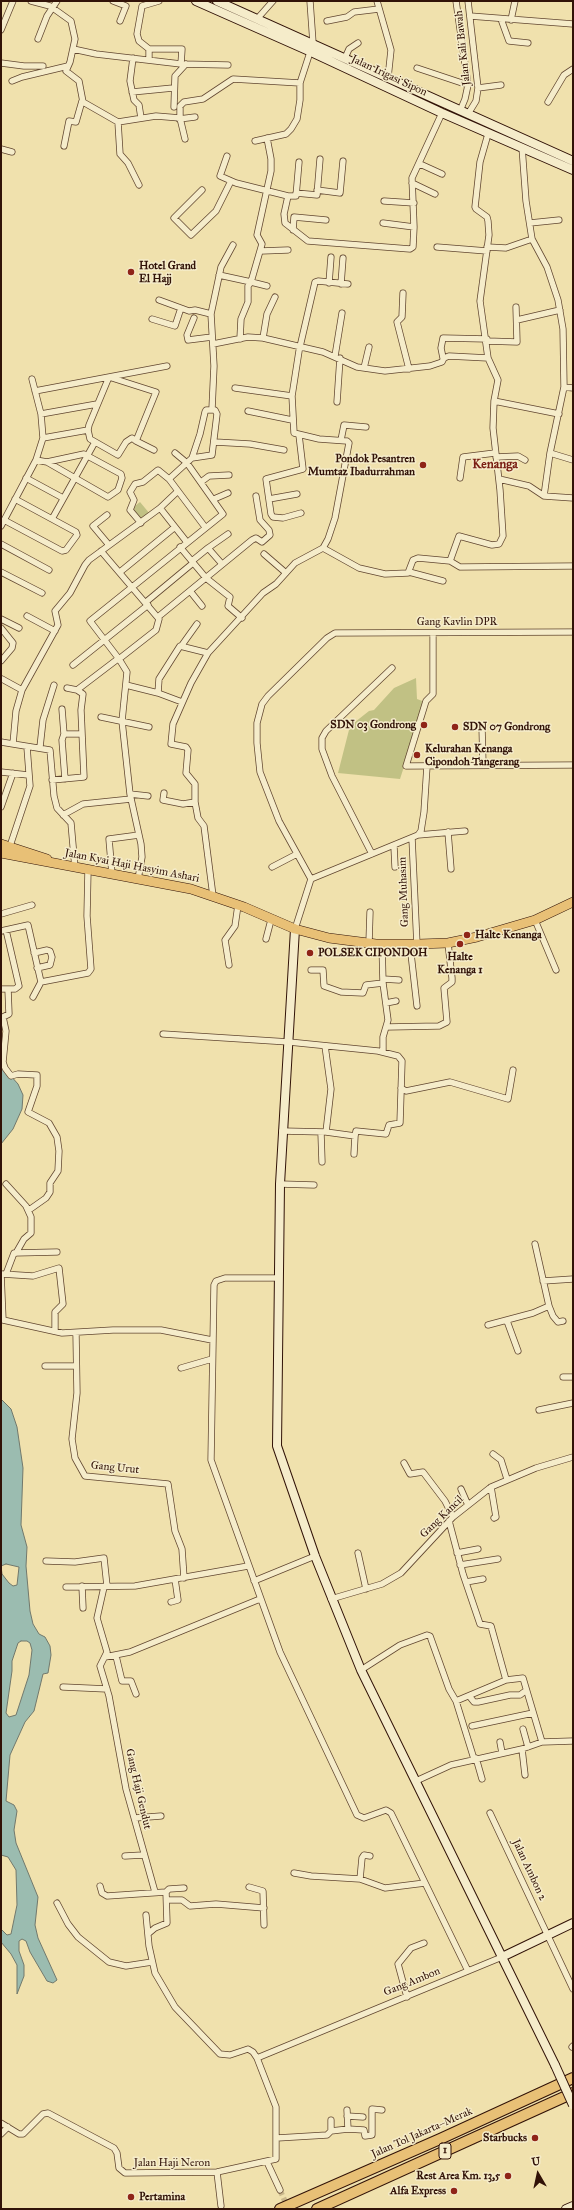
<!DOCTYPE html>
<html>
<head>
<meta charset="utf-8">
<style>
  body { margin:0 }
  #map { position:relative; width:574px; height:2210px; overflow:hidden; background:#f0e1ad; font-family:"IM FELL Great Primer",serif }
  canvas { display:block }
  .frame { position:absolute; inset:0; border:2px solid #311207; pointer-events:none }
  .north { position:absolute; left:518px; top:2154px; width:40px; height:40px; -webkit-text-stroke:3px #f5ecca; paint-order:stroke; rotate:351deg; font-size:11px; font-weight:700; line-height:16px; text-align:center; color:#311207 }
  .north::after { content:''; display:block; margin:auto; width:14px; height:18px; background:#311207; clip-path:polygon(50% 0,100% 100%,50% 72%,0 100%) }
</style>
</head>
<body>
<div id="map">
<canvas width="574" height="2210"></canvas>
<div class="frame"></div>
<div class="north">U</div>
</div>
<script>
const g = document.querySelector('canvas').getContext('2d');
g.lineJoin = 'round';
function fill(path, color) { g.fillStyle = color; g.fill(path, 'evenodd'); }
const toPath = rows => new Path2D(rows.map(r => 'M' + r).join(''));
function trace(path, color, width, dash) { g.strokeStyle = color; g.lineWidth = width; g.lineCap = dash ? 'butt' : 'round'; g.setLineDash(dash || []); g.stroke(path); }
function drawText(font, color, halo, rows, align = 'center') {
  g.font = font + ' "IM FELL Great Primer",serif'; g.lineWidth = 3; g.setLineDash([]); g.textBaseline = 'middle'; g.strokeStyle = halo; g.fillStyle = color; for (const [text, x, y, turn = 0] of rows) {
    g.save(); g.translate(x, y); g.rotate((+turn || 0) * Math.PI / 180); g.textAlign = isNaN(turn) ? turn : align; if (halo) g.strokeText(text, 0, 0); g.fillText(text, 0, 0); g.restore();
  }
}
const green = toPath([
  [140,502,150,514,142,521,131,509],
  [416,678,417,699,425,702,400,779,338,773,350,726,369,711,374,710,394,688]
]);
const water = toPath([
  [1,1065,18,1084,23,1095,22,1109,13,1129,1,1144,1,1065],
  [1,1399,11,1409,17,1427,23,1468,21,1525,27,1547,26,1566,30,1611,33,1624,39,1634,45,1637,50,1646,51,1655,48,1673,43,1674,34,1711,25,1722,10,1755,6,1801,14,1805,17,1811,14,1830,16,1843,38,1897,35,1925,38,1938,57,1980,53,1983,47,1981,30,1952,26,1941,22,1939,19,1941,19,1951,24,1965,24,1976,17,1994,17,1965,11,1954,1,1942,1,1929,7,1935,11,1934,17,1905,16,1870,8,1857,1,1855,1,1399],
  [6,1564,19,1567,17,1585,13,1586,9,1583,2,1574,1,1566,6,1564],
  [21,1641,27,1641,30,1643,32,1650,29,1675,16,1715,9,1717,6,1713,12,1671,12,1661,18,1643,21,1641]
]);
const stream = toPath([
  [438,107,572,165]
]);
const streetTunnel = toPath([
  [280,2190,288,2208]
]);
const street = toPath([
  [31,1,50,6,71,21,75,39,70,62,66,71,79,81,83,102,118,122,156,116,180,118,180,106,184,102,203,99,233,79,300,83],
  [113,1,126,6,120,21],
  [377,1,391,50,388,78],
  [456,1,468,85,465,99,460,111],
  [468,1,478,88,476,101,468,114],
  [470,16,573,24],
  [257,19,273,1],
  [501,19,509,41,528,43],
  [511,20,515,1],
  [327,21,347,17,354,12,379,9],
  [1,30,13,1],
  [38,39,47,16,57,1],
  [73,49,96,54,181,64,228,65],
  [149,49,182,49,181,64],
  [133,58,130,81,134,100,139,105,141,118],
  [345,58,349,49,358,43],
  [149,60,149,49,139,41,137,34,142,6,159,1],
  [1,63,24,66,43,66],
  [417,68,468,85],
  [12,81,22,77,68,66],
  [478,88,501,85],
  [132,92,173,88],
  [548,102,564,75,573,69],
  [174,107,175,76,186,64],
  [180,118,185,139],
  [179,119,195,117],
  [118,122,120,154,128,163,139,185],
  [255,141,286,134,291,129,297,119,300,100,300,83,313,43,310,1],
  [64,146,69,121,76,122,82,101],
  [522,147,526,201,532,239,547,267,558,300,563,329,564,387,550,453,544,496],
  [1,149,12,152],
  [227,156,220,176,236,183,288,196,284,214,285,223,308,241,410,249,413,247,414,227,412,178,442,113],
  [420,164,442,174],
  [412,183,435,194],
  [202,190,174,218,191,235,216,211,231,181],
  [317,190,340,193,343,161],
  [296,193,317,195,320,159],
  [288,196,296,196,299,162],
  [384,201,414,203],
  [383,223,414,227],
  [530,223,559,220],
  [293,230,294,217,326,220],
  [437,247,487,251],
  [487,247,506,248,532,239],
  [261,251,288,250],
  [219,275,251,282,262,244,257,235,271,171,271,159,267,138],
  [329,283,331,257],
  [341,284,343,258],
  [403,293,402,317,397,322,409,369],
  [159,300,189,311,195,310,211,314],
  [194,318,187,335,188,340,212,337],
  [152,319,175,326,181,308],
  [517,320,560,310],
  [263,338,267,314,275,297],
  [240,339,241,319,248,302,248,286,251,282,267,286],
  [487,341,517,342,516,307],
  [213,344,248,337,263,338,323,352,357,367,385,371,430,366,442,362,444,358,449,356,488,358],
  [335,356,342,313],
  [443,358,441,348,443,338,487,339],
  [364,368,369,347],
  [564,387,573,388],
  [235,388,292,396],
  [35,391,167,366],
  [494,401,559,414],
  [337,402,340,358],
  [212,409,214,366,211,314,221,267,233,245],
  [248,411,292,420],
  [41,414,97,404],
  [299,435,303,469,266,479,271,514,273,517,283,518,301,513],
  [43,438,88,430],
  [341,440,344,425,366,427],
  [136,441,156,392,109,377,89,425,88,430,90,439,118,455,126,442,132,438,136,441,154,450],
  [215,442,250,444,284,450],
  [550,453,573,460],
  [496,457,518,456,525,460],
  [36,460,47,462,108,497,118,490,122,478,121,474,84,454,47,462],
  [26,478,63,498],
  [460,478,463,457,495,453],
  [169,479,192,458,212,455,217,414,215,410,206,410,205,412,200,434,192,458],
  [499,479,529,486,544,496,573,498],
  [201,482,209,476,229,475],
  [214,499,228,493],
  [269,499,297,494],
  [160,508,186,541],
  [107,515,93,526,109,545],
  [52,519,95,442],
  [4,520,62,551,66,550,77,535,76,532,15,499],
  [141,523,130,510,134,500,130,492,135,484,143,482,158,470,169,479,205,527],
  [1,526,36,460,43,438,41,414,32,379],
  [1,544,49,570],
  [180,547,206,578,230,597,228,606,242,618],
  [208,548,228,534],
  [323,548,359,568,385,574,408,573,413,560,418,558,450,561,460,567,573,566],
  [101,551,159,619,156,630,119,659],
  [264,554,286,573],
  [192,561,208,548,222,564],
  [450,561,459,536,492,545,499,544,503,536,500,490,493,428,494,401,498,380,488,358,480,301,489,235,488,221,487,217,476,209,475,207,480,162,488,134],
  [1,572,42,593],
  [120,572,175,527],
  [409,572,443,581],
  [190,591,202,606],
  [146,602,193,563],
  [27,616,55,631],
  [158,617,252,540,256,538,262,542,270,535,269,530,260,520,256,496],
  [1,619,19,628],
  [1,628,13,643,12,648,1,661],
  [433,633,433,694,426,701,406,766,573,765],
  [182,645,197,624],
  [73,665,148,605],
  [2,679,22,690],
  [126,685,158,693,182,702],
  [77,690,119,658],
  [158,693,159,679,180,646,208,653],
  [62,709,64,734,62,740,65,779],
  [101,717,149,727],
  [482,727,483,765],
  [64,734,82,734],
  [1,742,13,744,16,711,22,690,58,625,55,611,70,593,85,565,89,560,160,508,178,491],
  [13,744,50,750,54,796,57,808,71,823,75,868],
  [40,747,43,720,54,685],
  [1,772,28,775],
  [52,780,84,777,81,710,83,694,77,690,67,688],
  [164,793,163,800,183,804,195,802],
  [130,794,148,796],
  [1,807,13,773],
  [63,815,83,804,131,799],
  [448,832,451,869],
  [418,835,465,831],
  [412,838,417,945],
  [10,846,30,786,27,747],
  [394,846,395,867],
  [372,854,332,776,322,749,322,738,326,731,392,668],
  [272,867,297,854],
  [112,874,109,839,139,835],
  [138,879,142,857,141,844,130,794,122,721,127,672,119,659,90,621,223,514,187,463,175,453],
  [311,879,418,835,421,831,424,812,427,766],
  [213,896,204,826,198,818,195,802,195,784,186,773,188,750,186,747,171,744,173,724,191,683,208,653,263,593,276,584,295,563,323,548,328,539,335,518,349,443,347,441,319,439,294,433,292,396,299,351,315,282,318,281,348,284],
  [1,914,32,905],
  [535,920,556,970],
  [295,929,311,879,279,821,260,772,257,743,257,723,262,704,268,696,327,638,335,633,573,632],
  [1,931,28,925,41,982,33,997],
  [266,939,271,920],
  [369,943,370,912],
  [382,944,383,983,388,1020,383,1037,383,1052],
  [410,945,417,1006],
  [34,953,47,950,50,951,52,957,50,965,37,968],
  [229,965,225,940,235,926,238,905],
  [311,970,323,970,324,986,341,992,363,993,366,985,383,983],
  [383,979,399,980],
  [41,982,88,973,91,969,87,916,88,870],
  [1,989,15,989,19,986,6,930],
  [8,989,9,1014,3,1017,6,1031,3,1062,5,1068,11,1076,18,1074,37,1075,37,1086,28,1112,49,1123,57,1137,59,1151,58,1171,50,1183,50,1192,46,1198,29,1210],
  [386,1003,396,1001],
  [387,1027,439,1026,447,1022,444,988,452,982,452,978,448,943],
  [163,1034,289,1042,378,1051,398,1056,402,1061,400,1123,389,1125,386,1134,356,1131,355,1136],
  [401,1088,406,1091,450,1082,508,1099,513,1070],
  [282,1131,326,1132,331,1089,325,1046],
  [326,1132,355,1136,354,1154],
  [321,1133,322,1162],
  [6,1184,26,1206,31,1217,31,1233,24,1239,16,1253],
  [280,1184,314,1185],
  [535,1244,549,1306,553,1316,558,1322,563,1321],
  [1,1274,3,1320,62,1333,113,1330,161,1330,212,1340],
  [2,1274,33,1276,59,1268,63,1304,55,1312,55,1331],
  [6,1274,14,1253,57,1252],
  [278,1278,225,1278,216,1281,214,1285,211,1460,280,1652,357,1815,364,1818,386,1810,391,1813,468,1971],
  [543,1281,573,1279],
  [507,1321,518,1351],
  [488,1325,533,1313,549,1306],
  [76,1333,77,1393,72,1439,75,1458,85,1476,168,1484,175,1531,182,1549,184,1578],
  [45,1366,76,1366],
  [181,1368,212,1359],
  [563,1377,573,1377],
  [539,1410,573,1403],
  [493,1454,501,1460,507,1479],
  [404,1463,410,1474,423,1472,445,1501,453,1517],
  [491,1487,496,1517,494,1518],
  [461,1489,468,1505],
  [449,1521,463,1574,480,1624,491,1626,506,1680],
  [358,1553,366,1589],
  [457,1553,478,1549],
  [46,1561,75,1562,104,1558,107,1586],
  [460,1565,498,1559],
  [254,1581,315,1556],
  [466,1582,483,1579],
  [82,1586,83,1608],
  [66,1587,135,1586,248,1566],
  [104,1587,97,1618,107,1652,100,1666,109,1696,126,1789,155,1892],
  [331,1599,382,1584,401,1573,453,1517,491,1487,536,1468,573,1457],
  [171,1602,178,1600,175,1579],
  [116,1656,122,1681,131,1681,136,1694],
  [105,1657,130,1652,260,1599],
  [361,1670,400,1645,427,1635,430,1636,449,1689,456,1701,474,1759],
  [63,1687,107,1689],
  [470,1697,474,1702,478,1702,510,1695,520,1695,524,1692],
  [456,1701,506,1680,523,1678,542,1742],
  [472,1726,533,1713],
  [523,1729,528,1747],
  [500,1742,502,1753],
  [522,1749,525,1775],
  [476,1758,482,1779],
  [416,1781,451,1765,522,1749,542,1742,573,1741],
  [490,1813,573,1989],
  [135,1818,161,1816],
  [125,1856,143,1855],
  [370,1856,364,1855,362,1858,360,1879,385,1888,425,1883],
  [294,1873,311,1876,360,1879],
  [100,1886,102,1893,107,1896,166,1892],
  [249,1887,263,1891,264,1925],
  [166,1892,169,1889,184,1888],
  [167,1900,182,1900,190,1906,216,1904,264,1908],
  [57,1903,68,1924,78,1937,109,1962,126,1966,152,1962],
  [149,1933,155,1928,167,1923,166,1892],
  [407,1997,398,1964,411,1948,424,1943],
  [572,2047,573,2046],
  [257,2058,502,1957],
  [347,2116,363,2117],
  [1,2123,19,2134,23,2134,43,2114,48,2113,114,2148,117,2153,119,2168,125,2173,217,2172,276,2159,276,2107,257,2058,253,2052,248,2049,230,2055,220,2054,175,2007,155,1973,149,1946,146,1915],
  [348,2129,364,2130,365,2136,372,2135,372,2109,382,2110],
  [331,2131,348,2129,347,2110],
  [1,2134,8,2127],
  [277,2138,327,2135,331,2131,331,2120],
  [267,2162,280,2190],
  [217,2172,221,2206]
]);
const secondary = toPath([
  [196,1,309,51,442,113,573,170],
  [217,1,573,161],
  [295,929,280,1184,277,1446,315,1556,361,1670,555,2065],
  [502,1957,573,1923],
  [566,2209,573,2206]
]);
const primary = toPath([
  [1,844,47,859],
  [1,853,191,889,244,907,295,929,329,938,376,944,418,944,448,943,477,937,535,920,573,902]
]);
const highway = toPath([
  [280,2209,440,2139,573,2078],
  [317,2209,573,2093]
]);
const secondaryBridge = toPath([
  [555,2065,573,2105]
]);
const markers = [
  [131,272,4,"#8f2418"],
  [423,465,4,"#8f2418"],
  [424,725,4,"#8f2418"],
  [455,727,4,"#8f2418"],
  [417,755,4,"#8f2418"],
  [467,935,4,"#8f2418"],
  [460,944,4,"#8f2418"],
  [310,953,4,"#8f2418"],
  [535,2138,4,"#8f2418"],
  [508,2176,4,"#8f2418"],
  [454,2191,4,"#8f2418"],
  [131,2197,4,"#8f2418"]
];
const shields = [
  [445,2151,12]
];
const shieldNames = [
  ["1",445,2151]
];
const streetNames = [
  ["Jalan Kali Bawah",463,48,-96],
  ["Jalan Irigasi Sipon",389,76,25],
  ["Gang Kavlin DPR",457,622],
  ["Jalan Kyai Haji Hasyim Ashari",132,866,11],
  ["Gang Muhasim",404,892,-92],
  ["Gang Urut",115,1468,6],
  ["Gang Kancil",442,1517,-44],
  ["Gang Haji Gendut",138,1789,77],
  ["Jalan Ambon 2",529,1870,65],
  ["Gang Ambon",412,1982,-22],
  ["Jalan Tol Jakarta–Merak",422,2133,-24],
  ["Jalan Haji Neron",172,2163]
];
const poiNames = [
  ["Hotel Grand",139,266],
  ["El Hajj",139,279],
  ["Pondok Pesantren",415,459,"right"],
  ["Mumtaz Ibadurrahman",415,472,"right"],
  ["SDN 03 Gondrong",416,725,"right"],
  ["SDN 07 Gondrong",463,727],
  ["Kelurahan Kenanga",425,749],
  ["Cipondoh Tangerang",425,762],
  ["Halte Kenanga",475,935],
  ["POLSEK CIPONDOH",318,953],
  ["Halte",460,957,"center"],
  ["Kenanga 1",460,970,"center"],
  ["Starbucks",527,2138,"right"],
  ["Rest Area Km. 13,5",500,2176,"right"],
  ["Alfa Express",446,2191,"right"],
  ["Pertamina",139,2197]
];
const quarterNames = [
  ["Kenanga",495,465]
];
fill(green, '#c1c184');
fill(water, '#9bbcb0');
trace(water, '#71786c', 1);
trace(stream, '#71786c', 1.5);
trace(streetTunnel, '#cab88c', 5.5, [5.5, 3]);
trace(street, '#614630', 7);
trace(secondary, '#311207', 10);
trace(primary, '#311207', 10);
trace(highway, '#311207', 12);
trace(street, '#f5ecca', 5.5);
trace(secondary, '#f5ecca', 8);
trace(primary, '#e8c076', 9);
trace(highway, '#e8c076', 10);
trace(secondaryBridge, '#311207', 10, []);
trace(secondaryBridge, '#f5ecca', 8);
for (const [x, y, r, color] of markers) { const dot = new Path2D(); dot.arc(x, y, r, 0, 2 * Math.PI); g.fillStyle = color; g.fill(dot); trace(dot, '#f5ecca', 1.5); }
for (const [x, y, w] of shields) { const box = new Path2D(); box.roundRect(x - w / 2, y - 8, w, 16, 3); g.fillStyle = '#f5ecca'; g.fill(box); trace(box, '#311207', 1); }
drawText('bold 10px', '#311207', null, shieldNames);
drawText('11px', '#311207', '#f5ecca', streetNames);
drawText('bold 11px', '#311207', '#f5ecca', poiNames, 'left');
drawText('bold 13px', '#7a1f14', '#f5ecca', quarterNames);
</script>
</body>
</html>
